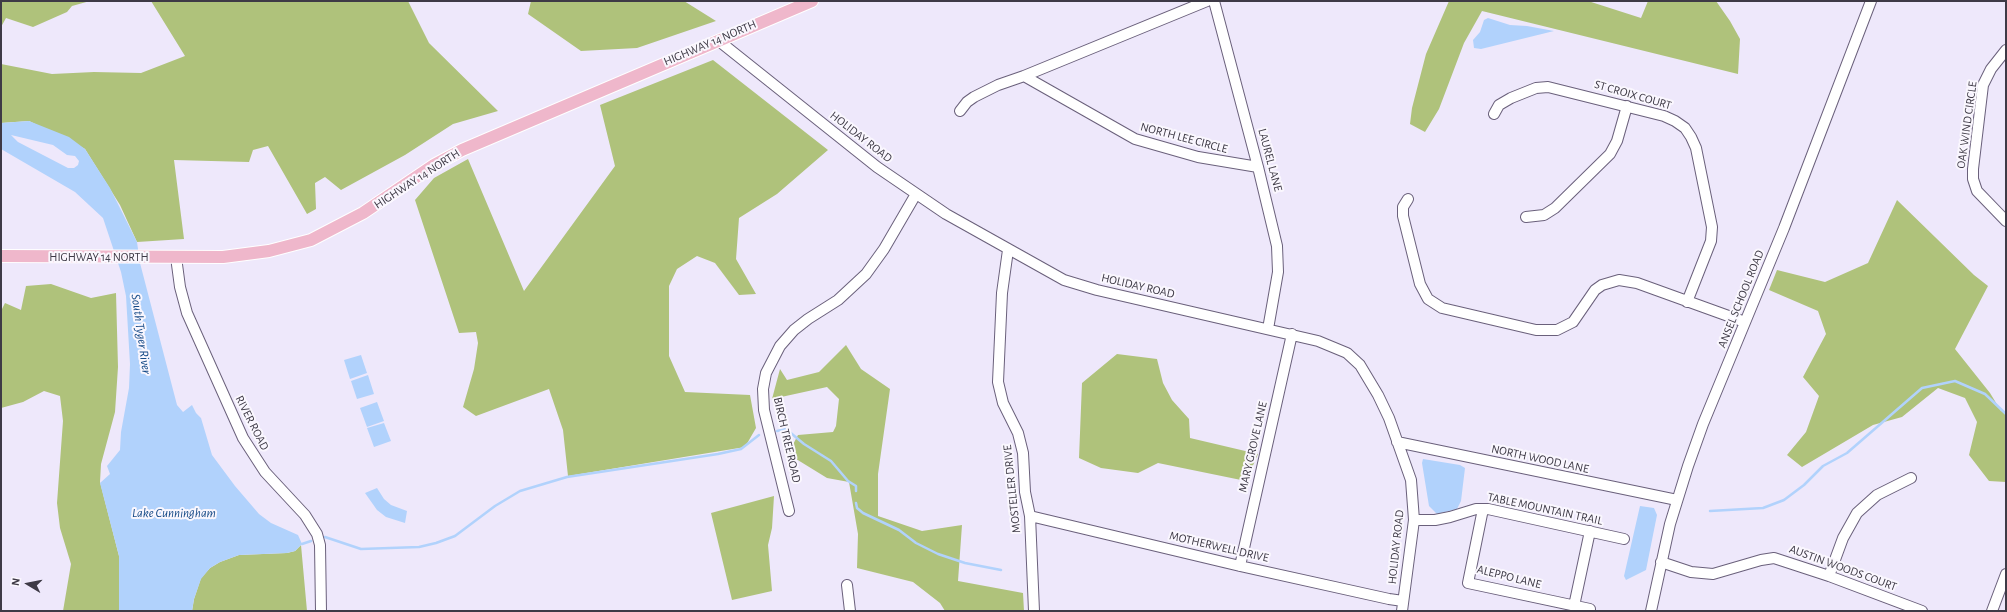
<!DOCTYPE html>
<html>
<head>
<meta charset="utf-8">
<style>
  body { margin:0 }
  #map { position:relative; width:2007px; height:612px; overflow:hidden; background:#eee8fb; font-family:"Alegreya Sans",sans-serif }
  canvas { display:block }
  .frame { position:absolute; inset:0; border:2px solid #3e3a46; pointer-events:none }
  .north { position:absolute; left:8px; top:564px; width:40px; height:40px; -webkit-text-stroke:3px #faf7fe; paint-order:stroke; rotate:280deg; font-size:11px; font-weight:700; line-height:16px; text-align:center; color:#3e3a46 }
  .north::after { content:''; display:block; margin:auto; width:14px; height:18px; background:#3e3a46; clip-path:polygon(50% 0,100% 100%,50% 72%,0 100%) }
</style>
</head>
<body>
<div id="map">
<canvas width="2007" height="612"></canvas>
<div class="frame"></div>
<div class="north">N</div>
</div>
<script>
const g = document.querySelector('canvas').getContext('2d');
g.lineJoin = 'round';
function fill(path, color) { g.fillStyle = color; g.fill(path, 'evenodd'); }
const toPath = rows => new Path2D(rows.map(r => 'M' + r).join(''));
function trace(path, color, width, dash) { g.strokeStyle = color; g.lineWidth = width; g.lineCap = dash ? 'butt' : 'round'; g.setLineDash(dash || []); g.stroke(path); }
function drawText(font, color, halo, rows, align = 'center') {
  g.font = font + ' "Alegreya Sans",sans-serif'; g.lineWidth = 4; g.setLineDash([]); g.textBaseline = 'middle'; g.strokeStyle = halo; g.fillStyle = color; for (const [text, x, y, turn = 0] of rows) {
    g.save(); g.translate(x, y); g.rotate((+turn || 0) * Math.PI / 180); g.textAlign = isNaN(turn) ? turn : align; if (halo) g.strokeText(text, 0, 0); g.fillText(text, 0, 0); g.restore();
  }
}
const green = toPath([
  [1,1,90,1,72,6,67,12,33,27,6,18,1,27],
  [151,1,408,1,429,43,498,111,453,124,405,155,341,190,325,177,315,183,316,209,307,214,268,146,253,150,249,162,174,160,184,239,137,242,120,205,85,149,29,121,1,123,1,64,52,74,94,72,141,73,185,56],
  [531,1,684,1,716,21,637,48,581,51,528,14],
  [1449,1,1588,1,1641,18,1648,1,1716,1,1730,21,1740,39,1738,74,1482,11,1464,43,1439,109,1425,132,1410,124,1412,108,1426,54],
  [713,60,828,150,777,194,739,218,736,259,756,294,739,295,715,263,697,256,677,269,669,286,669,356,685,392,750,395,756,428,745,447,568,476,563,430,549,389,476,416,463,407,474,369,478,343,476,332,459,333,415,200,434,178,468,159,524,291,615,166,600,105],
  [1897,200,1974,275,1988,286,1955,349,1990,393,2001,411,2006,412,2006,482,1989,481,1969,455,1977,422,1965,398,1938,388,1902,417,1873,425,1802,467,1787,455,1806,432,1819,396,1803,377,1826,334,1818,311,1769,290,1777,270,1825,282,1868,263],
  [51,284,91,298,116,293,118,367,115,412,101,464,100,482,119,556,119,611,63,611,71,564,60,528,57,503,63,421,60,396,44,391,23,402,1,408,1,311,5,303,21,310,26,286],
  [846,345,861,369,890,389,878,474,878,516,922,531,962,525,958,581,1023,593,1024,611,945,611,940,603,913,582,857,568,858,534,849,482,827,478,788,454,798,435,833,432,836,426,839,399,827,387,772,399,780,369,787,380,819,372],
  [1117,354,1157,359,1163,383,1172,400,1189,419,1190,438,1258,454,1246,481,1158,463,1138,473,1101,468,1079,458,1082,383],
  [774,496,772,528,768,545,772,591,732,600,711,513],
  [301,545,307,611,192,611,194,599,201,578,210,568,220,562,239,555,287,553,295,551]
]);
const water = toPath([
  [1488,18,1510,25,1527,26,1554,31,1481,49,1474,48,1473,40,1480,32,1484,20],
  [29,121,69,137,85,149,110,188,137,242,140,263,177,405,183,412,192,405,196,413,201,418,212,455,235,486,259,514,271,523,298,535,302,544,295,551,287,553,239,555,220,562,210,568,201,579,194,599,192,611,119,611,119,556,100,483,110,474,107,466,120,450,121,432,129,388,130,364,126,296,121,272,103,218,75,192,1,149,1,123],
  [11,135,53,145,67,155,75,156,79,161,78,165,74,168,68,168,18,142],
  [361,355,367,373,350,379,344,360],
  [368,375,374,394,357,399,351,381],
  [377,402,384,421,367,427,360,408],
  [384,423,391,441,374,447,367,428],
  [1423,459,1460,465,1465,468,1461,501,1457,509,1437,514,1429,506,1422,463],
  [377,488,384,499,391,505,407,511,405,523,386,517,377,510,365,493],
  [1640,506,1654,508,1657,515,1646,570,1626,580,1624,576]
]);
const stream = toPath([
  [777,431,786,429,804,444,831,461,848,481,856,486,856,491],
  [856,503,857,508,863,513,899,530,916,543,938,554,965,563,1001,570],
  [1710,511,1763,508,1784,500,1804,485,1823,466,1847,453,1922,388,1955,381,1985,394,2006,414],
  [325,537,361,549,419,547,436,543,455,536,495,506,520,491,567,477,718,454,741,449,759,435],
  [302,544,311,541]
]);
const minor = toPath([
  [1214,1,1258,167,1277,246,1278,272,1268,329],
  [719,41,877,167,946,214,1064,280,1097,290,1318,341,1347,353,1360,365,1378,395,1389,418,1411,480,1414,520,1402,611],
  [2006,50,1991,69,1983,85,1973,169,1973,179,1977,191,2006,221],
  [1024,76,1207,1],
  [960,111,967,102,974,97,998,85,1024,76,1135,139,1198,157,1258,167],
  [1494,114,1499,105,1511,98,1536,88,1548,87,1664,116,1675,121,1685,128,1691,137,1696,148,1712,227,1711,241,1687,302],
  [1408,199,1403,207,1403,216,1420,284,1428,299,1442,308,1536,330,1557,330,1573,322,1595,290,1602,285,1619,280,1637,283,1745,322],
  [1526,217,1544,215,1555,208,1610,154,1617,141,1627,106],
  [1008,250,1002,293,998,382,1003,403,1018,433,1023,453,1025,492,1030,516,1034,611],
  [176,257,180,287,187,313,243,438,265,472,305,515,317,534,320,545,321,611],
  [1397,442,1677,500],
  [1483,509,1468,583,1590,609],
  [789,511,764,410,763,389,766,373,780,346,794,330,808,319,838,300,866,274,884,249,916,194],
  [1030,516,1240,566,1389,599,1403,601],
  [1414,520,1435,520,1450,517,1476,509,1488,509,1624,539],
  [1661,562,1691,572,1713,574,1761,560,1774,558,1829,576,1922,611],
  [1240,566,1292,334],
  [1829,576,1843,538,1857,513,1877,495,1911,478],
  [847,585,850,611],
  [1574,606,1590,531],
  [1651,611,1670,524,1688,466,1703,424,1784,228,1871,1],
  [1992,611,2006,574]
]);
const major = toPath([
  [1,256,223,257,269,251,311,240,363,213,434,165,462,150,812,1]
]);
const streetNames = [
  ["HIGHWAY 14 NORTH",710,43,-23],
  ["ST CROIX COURT",1633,95,16],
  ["OAK WIND CIRCLE",1967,125,-82],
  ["HOLIDAY ROAD",861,137,38],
  ["NORTH LEE CIRCLE",1184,138,15],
  ["LAUREL LANE",1270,160,75],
  ["HIGHWAY 14 NORTH",417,179,-33],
  ["HIGHWAY 14 NORTH",99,257],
  ["HOLIDAY ROAD",1138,286,13],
  ["ANSEL SCHOOL ROAD",1741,299,-68],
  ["RIVER ROAD",252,423,63],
  ["BIRCH TREE ROAD",787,440,77],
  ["MARY GROVE LANE",1253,447,-77],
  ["NORTH WOOD LANE",1540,459,12],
  ["MOSTELLER DRIVE",1012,489,-96],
  ["TABLE MOUNTAIN TRAIL",1545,509,12],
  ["MOTHERWELL DRIVE",1219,547,13],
  ["HOLIDAY ROAD",1396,547,-84],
  ["AUSTIN WOODS COURT",1843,568,20],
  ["ALEPPO LANE",1509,577,14]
];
const waterNames = [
  ["South Tyger River",141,334,82],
  ["Lake Cunningham",174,513]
];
fill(green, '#afc27b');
fill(water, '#b1d2fc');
trace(stream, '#b1d2fc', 2.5);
trace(minor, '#6a607b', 12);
trace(major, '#fff', 14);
trace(minor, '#fff', 10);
trace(major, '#efb7cb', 12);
drawText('12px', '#3e3a46', '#faf7fe', streetNames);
drawText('italic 13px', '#164a87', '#faf7fe', waterNames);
</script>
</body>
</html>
